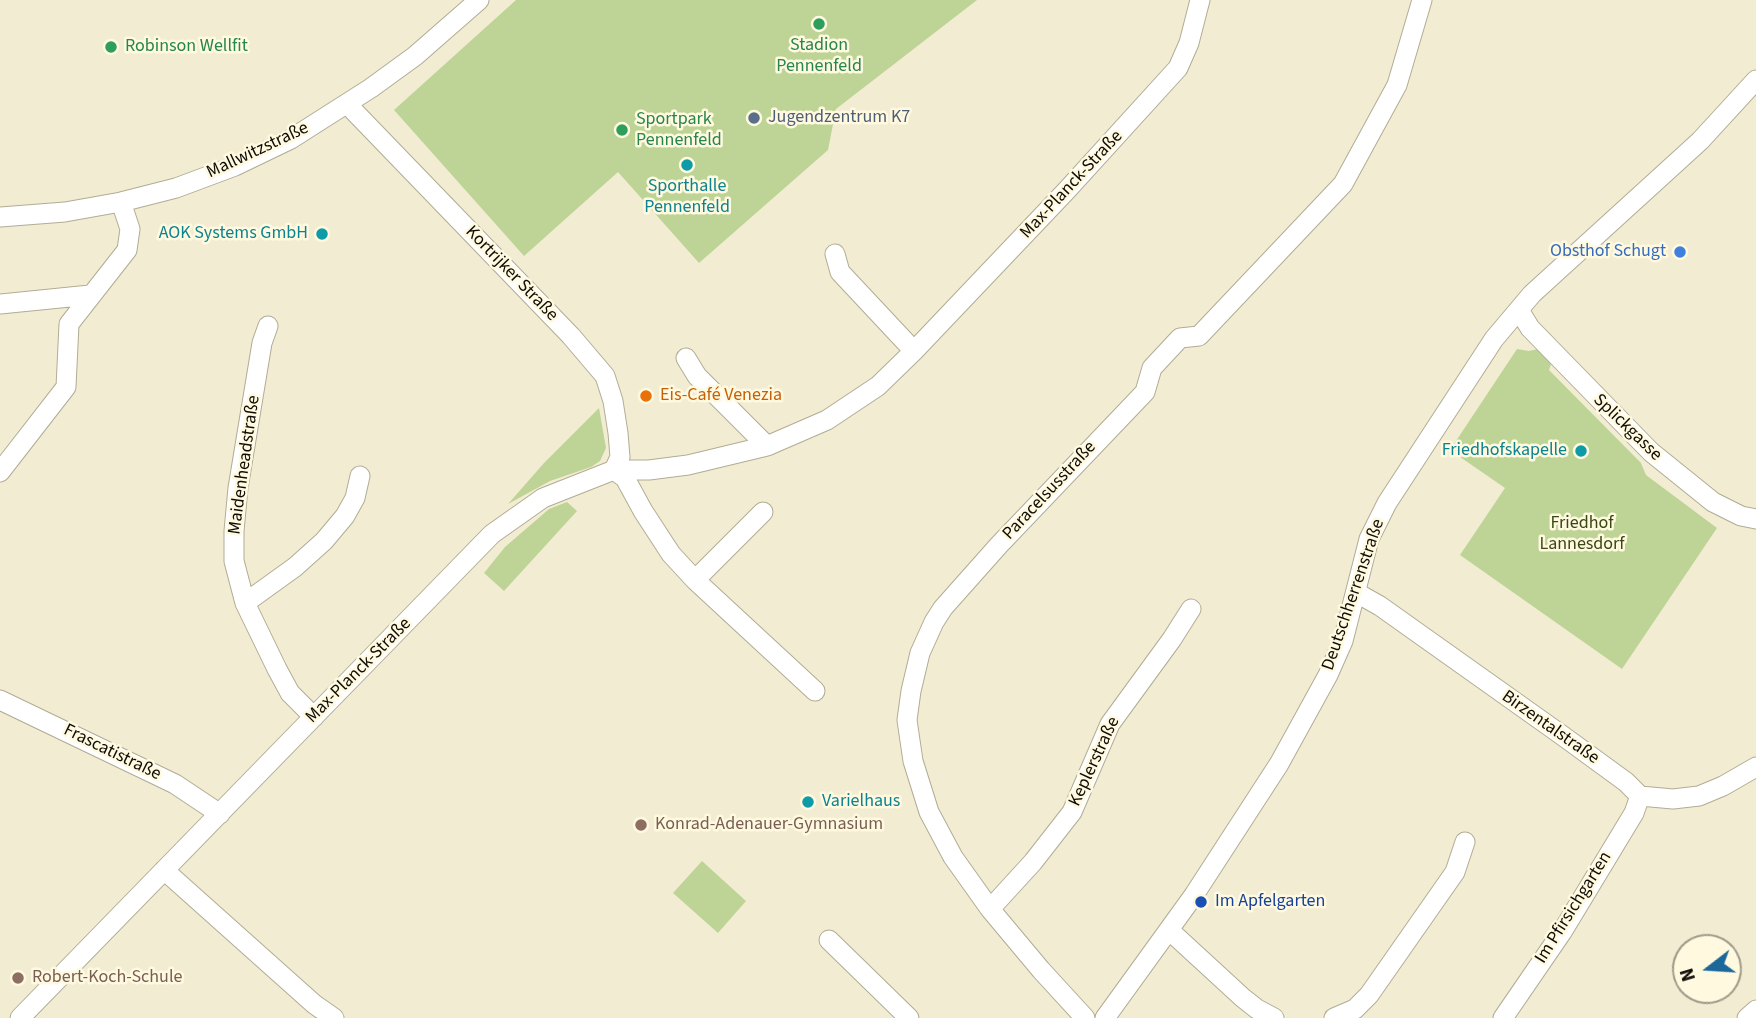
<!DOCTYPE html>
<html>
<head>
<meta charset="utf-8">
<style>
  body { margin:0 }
  #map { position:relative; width:1756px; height:1018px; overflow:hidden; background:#f2ecd3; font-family:"Source Sans 3",sans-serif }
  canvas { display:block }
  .north { position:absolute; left:1672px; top:934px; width:70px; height:70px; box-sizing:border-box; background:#fff9e0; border:2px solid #9f9a88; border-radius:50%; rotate:253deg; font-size:19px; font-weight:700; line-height:28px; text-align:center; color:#0e0c05 }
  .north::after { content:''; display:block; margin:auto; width:24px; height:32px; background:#1c679a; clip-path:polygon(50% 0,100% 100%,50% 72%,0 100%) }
</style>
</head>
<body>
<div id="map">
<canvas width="1756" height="1018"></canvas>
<div class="north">N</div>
</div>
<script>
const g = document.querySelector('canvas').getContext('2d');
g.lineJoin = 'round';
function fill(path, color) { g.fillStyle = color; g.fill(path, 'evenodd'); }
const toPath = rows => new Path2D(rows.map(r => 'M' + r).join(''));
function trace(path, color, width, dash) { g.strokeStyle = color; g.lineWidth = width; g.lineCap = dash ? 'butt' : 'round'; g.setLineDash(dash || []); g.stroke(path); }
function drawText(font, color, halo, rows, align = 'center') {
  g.font = font + ' "Source Sans 3",sans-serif'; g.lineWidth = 5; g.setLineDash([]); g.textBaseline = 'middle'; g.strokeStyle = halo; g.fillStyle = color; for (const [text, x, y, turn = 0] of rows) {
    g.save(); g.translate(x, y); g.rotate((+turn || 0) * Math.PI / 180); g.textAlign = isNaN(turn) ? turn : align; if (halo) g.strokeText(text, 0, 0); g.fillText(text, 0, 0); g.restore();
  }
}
const green = toPath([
  [516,0,977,0,836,109,828,150,699,263,618,172,524,256,394,110],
  [1517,349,1529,351,1538,349,1551,364,1549,370,1641,463,1646,475,1717,528,1622,669,1460,555,1505,488,1450,450],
  [599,408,606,448,600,461,591,467,550,481,508,504,544,463],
  [567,502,577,511,504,591,484,573,505,547,549,509],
  [702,861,746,901,718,933,673,893]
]);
const minor = toPath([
  [347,104,571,336,605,376,613,401,618,433,620,457,614,470],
  [0,217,65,212,121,202,176,188,235,166,291,139,371,88,415,56,479,0],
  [835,254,840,272,914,351],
  [0,304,90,295],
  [1519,310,1530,328,1651,452,1713,502,1741,516,1756,519],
  [268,326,262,343,238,488,234,531,234,561,245,603,277,669,290,693,314,717],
  [686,358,697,376,767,446],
  [614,470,625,478,643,511,671,554,695,580,815,691],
  [0,472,66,387,69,324,127,250,130,229,121,202],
  [695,580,763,512],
  [1357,593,1380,606,1563,736,1626,782,1640,796,1673,799,1699,796,1723,786,1756,767],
  [245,603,295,567,324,541,345,516,355,498,360,476],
  [0,700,175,784,220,814],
  [164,870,314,1004,334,1018],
  [990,909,1033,862,1072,812,1110,724,1172,639,1191,609],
  [1169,930,1243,998,1257,1009,1274,1018],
  [829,940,909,1018],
  [20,1018,492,534,543,498,614,470,649,470,688,465,767,446,827,420,878,386,914,351,1067,190,1178,68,1189,43,1200,0],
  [1085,1018,1041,970,990,909,953,857,929,812,913,761,907,720,911,691,920,653,934,622,943,608,999,545,1145,392,1152,368,1180,338,1199,336,1343,184,1397,85,1422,0],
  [1105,1018,1194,895,1279,764,1328,675,1343,641,1369,539,1387,503,1494,339,1532,294,1700,141,1756,80],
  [1334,1018,1355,1009,1369,995,1455,872,1465,842],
  [1503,1018,1562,932,1634,813,1640,796],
  [1747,1018,1756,1010]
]);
const markers = [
  [819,24,7,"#2e9e5b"],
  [111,47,7,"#2e9e5b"],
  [754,118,7,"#5c6f8a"],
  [622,130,7,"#2e9e5b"],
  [687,165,7,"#0f9aa8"],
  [322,234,7,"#0f9aa8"],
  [1680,252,7,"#3f7fe0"],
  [646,396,7,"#e8710a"],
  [1581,451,7,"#0f9aa8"],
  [808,802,7,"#0f9aa8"],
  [641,825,7,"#8d6e63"],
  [1201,902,7,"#1a4fb4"],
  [18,978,7,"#8d6e63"]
];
const leisureNames = [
  ["Stadion",819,46,"center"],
  ["Pennenfeld",819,67,"center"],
  ["Robinson Wellfit",125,47],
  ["Sportpark",636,120],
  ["Pennenfeld",636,141]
];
const serviceNames = [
  ["Jugendzentrum K7",768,118]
];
const streetNames = [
  ["Mallwitzstraße",258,151,-25],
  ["Max-Planck-Straße",1072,185,-47],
  ["Kortrijker Straße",511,274,46],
  ["Splickgasse",1627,428,44],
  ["Maidenheadstraße",245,465,-82],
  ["Paracelsusstraße",1050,491,-47],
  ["Deutschherrenstraße",1354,595,-71],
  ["Max-Planck-Straße",359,671,-45],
  ["Birzentalstraße",1550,728,35],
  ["Frascatistraße",112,753,26],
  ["Keplerstraße",1095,762,-65],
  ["Im Pfirsichgarten",1574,908,-58]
];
const cultureNames = [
  ["Sporthalle",687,187,"center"],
  ["Pennenfeld",687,208,"center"],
  ["AOK Systems GmbH",308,234],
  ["Friedhofskapelle",1567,451],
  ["Varielhaus",822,802,"left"]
];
const shopNames = [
  ["Obsthof Schugt",1666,252]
];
const foodNames = [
  ["Eis-Café Venezia",660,396]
];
const parkNames = [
  ["Friedhof",1582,524],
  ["Lannesdorf",1582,545]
];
const educationNames = [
  ["Konrad-Adenauer-Gymnasium",655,825],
  ["Robert-Koch-Schule",32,978]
];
const transitNames = [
  ["Im Apfelgarten",1215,902]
];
fill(green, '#bed496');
trace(minor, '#b1ac94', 21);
trace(minor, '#fff', 19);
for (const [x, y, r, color] of markers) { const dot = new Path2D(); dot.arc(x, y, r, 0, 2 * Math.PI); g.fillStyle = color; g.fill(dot); trace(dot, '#fff9e0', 2.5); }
drawText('18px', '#27864d', '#fff9e0', leisureNames, 'left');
drawText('18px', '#4e5e75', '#fff9e0', serviceNames, 'left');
drawText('18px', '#0e0c05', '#fff9e0', streetNames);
drawText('18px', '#0d838f', '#fff9e0', cultureNames, 'right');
drawText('18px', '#366cbe', '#fff9e0', shopNames, 'right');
drawText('18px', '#c56008', '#fff9e0', foodNames, 'left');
drawText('18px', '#384713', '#fff9e0', parkNames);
drawText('18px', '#785e54', '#fff9e0', educationNames, 'left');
drawText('18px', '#164399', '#fff9e0', transitNames, 'left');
</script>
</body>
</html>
